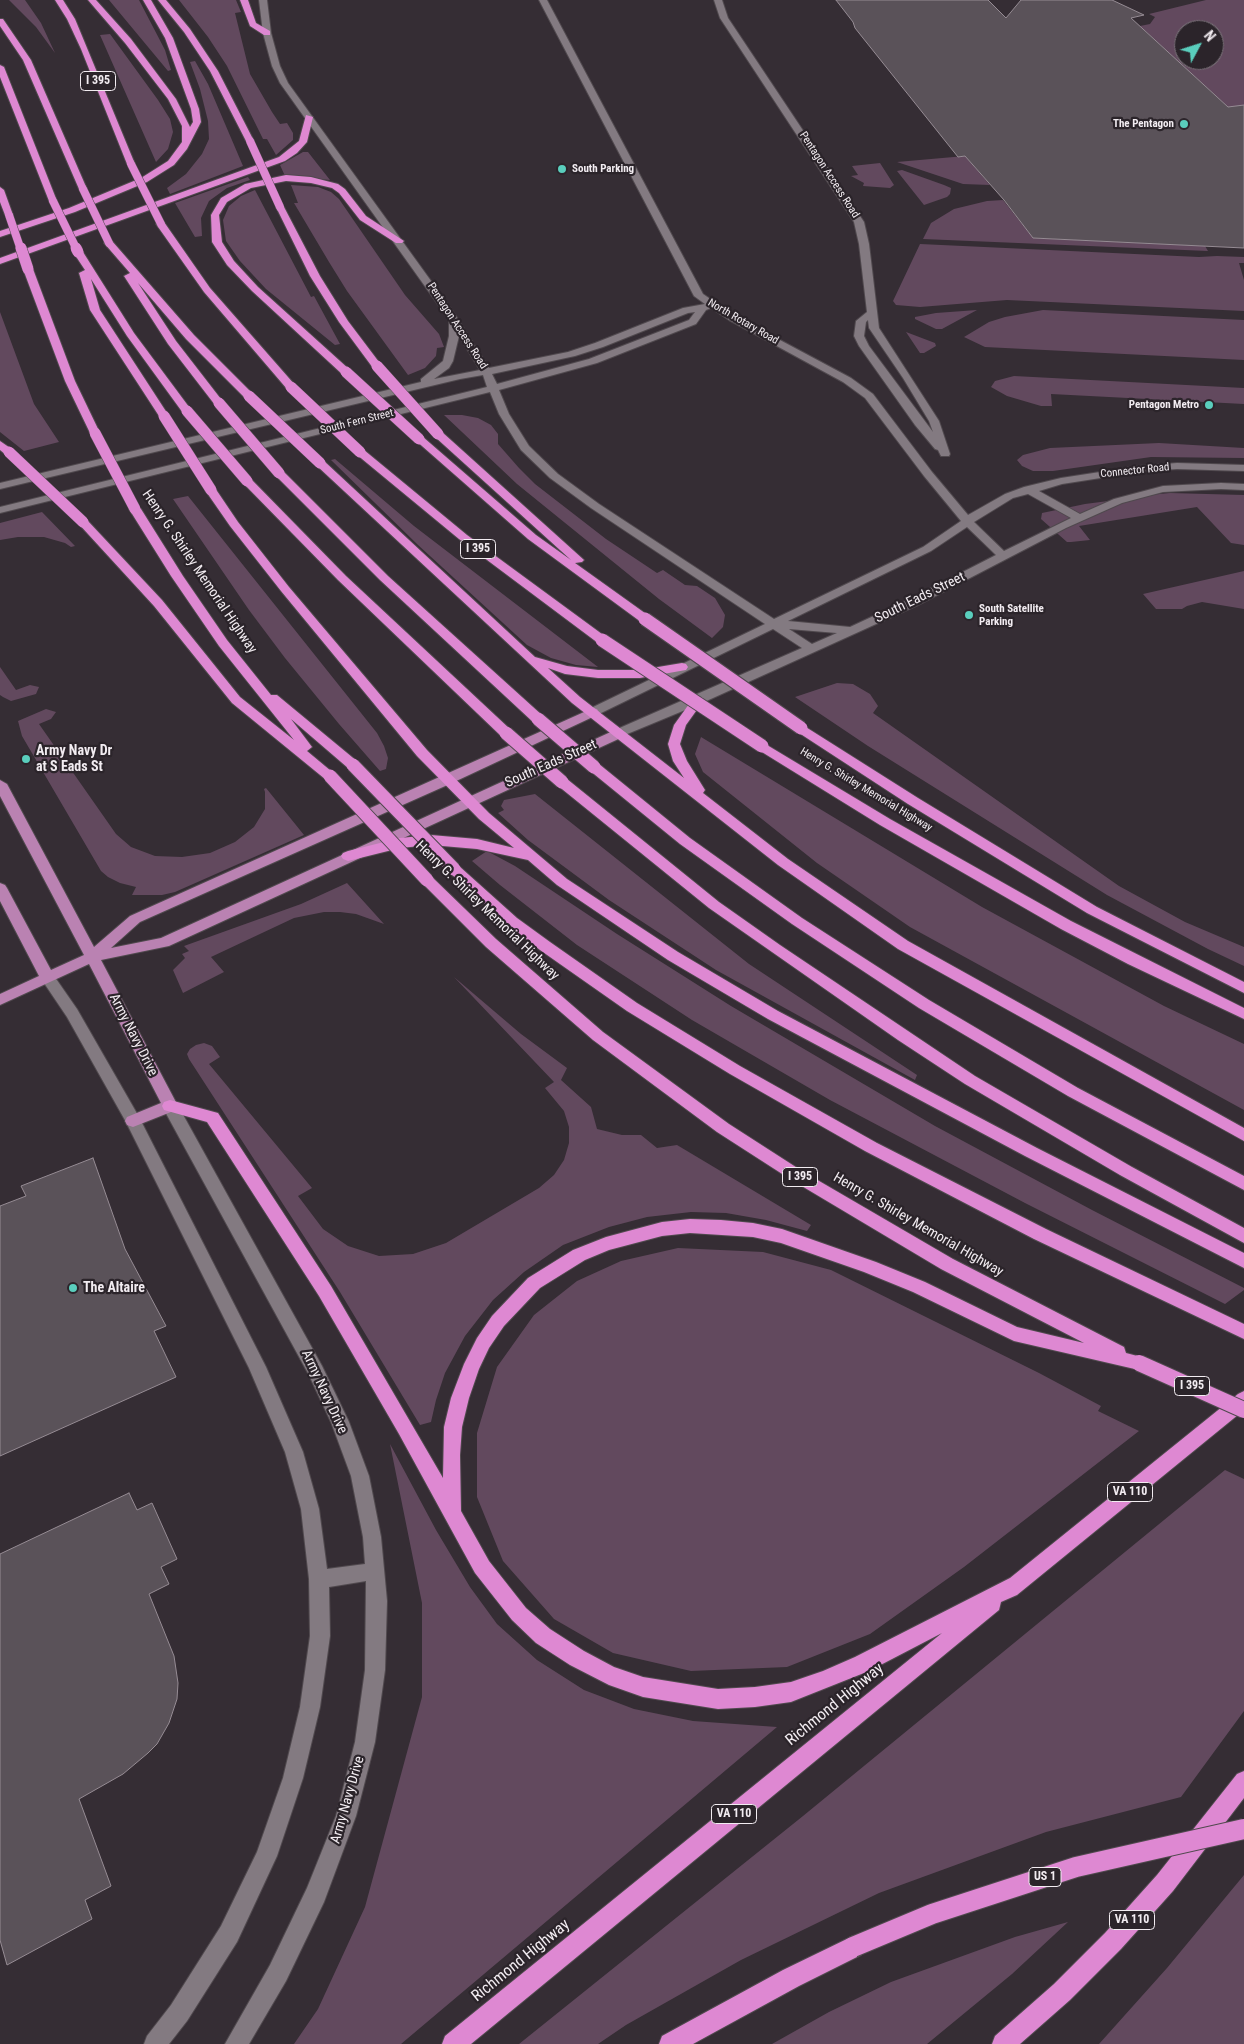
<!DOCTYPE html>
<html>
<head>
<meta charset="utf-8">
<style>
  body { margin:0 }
  #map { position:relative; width:1244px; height:2044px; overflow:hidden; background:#352d34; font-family:"Roboto Condensed",sans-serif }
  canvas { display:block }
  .north { position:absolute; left:1174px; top:20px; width:50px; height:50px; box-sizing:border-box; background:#2b242a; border:1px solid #7b747a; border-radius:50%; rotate:50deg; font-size:14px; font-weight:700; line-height:20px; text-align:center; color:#f2ecf1 }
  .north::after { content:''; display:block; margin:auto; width:18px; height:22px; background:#5acebd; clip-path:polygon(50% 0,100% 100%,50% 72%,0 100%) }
</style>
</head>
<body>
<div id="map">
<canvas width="1244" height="2044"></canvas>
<div class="north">N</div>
</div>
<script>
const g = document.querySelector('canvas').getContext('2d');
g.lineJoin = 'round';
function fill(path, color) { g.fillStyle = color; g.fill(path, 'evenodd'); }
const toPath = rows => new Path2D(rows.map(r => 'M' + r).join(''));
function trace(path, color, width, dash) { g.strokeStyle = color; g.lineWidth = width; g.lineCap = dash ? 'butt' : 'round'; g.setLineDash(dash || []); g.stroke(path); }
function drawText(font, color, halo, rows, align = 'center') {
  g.font = font + ' "Roboto Condensed",sans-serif'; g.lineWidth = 4.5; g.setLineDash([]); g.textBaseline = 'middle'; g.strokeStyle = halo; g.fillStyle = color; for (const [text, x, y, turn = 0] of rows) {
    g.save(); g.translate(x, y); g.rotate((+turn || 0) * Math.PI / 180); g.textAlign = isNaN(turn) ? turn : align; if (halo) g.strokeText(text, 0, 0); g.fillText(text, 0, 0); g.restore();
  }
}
const green = toPath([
  [9,0,25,0,41,23,55,53,36,27],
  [109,0,139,0,165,50,171,70,168,71],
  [179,0,236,0,241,12,235,13,250,74,272,112,280,124,287,123,293,133,293,140,276,155,267,139,263,139,227,66,208,37],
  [1206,0,1244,0,1244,108,1228,107,1140,26,1150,24,1155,17,1149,14],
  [1184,30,1214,30,1214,60,1184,60],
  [110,34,158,100,170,119,173,132,168,149,156,162,100,35],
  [195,61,208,84,243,166,170,194,167,188,186,174,202,154,209,139,208,121,200,89,190,62],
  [303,152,308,152,330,180,285,176,280,165],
  [965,156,990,185,963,184,897,162],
  [880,163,894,185,890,188,863,186,864,183,851,176,858,175,852,166],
  [902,170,944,185,951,188,950,194,947,197,924,205,897,171],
  [248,177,250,180,227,188,209,201,201,218,202,236,195,237,175,203],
  [291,185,318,187,331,192,339,199,405,295,439,334,444,347,437,348,436,356,425,368,408,375,347,291,329,262,294,203,298,203],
  [255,190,311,297,314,296,340,344,335,345,266,289,240,261,226,241,223,220,229,206,241,196],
  [1003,200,1033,238,1205,246,1208,251,923,239,931,223,954,209,987,201],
  [920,244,1199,257,1217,256,1244,257,1244,263,1239,263,1244,280,1244,311,1007,300,920,307,896,305,893,301],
  [977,310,942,329,936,329,915,319,915,317,936,313],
  [1043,310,1244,320,1244,360,985,347,964,337,989,322,1005,317],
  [0,312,34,404,59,442,24,451,0,432],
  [906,332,935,343,936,346,924,353,920,353],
  [1014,376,1244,388,1244,404,1051,394,1052,406,1041,406,1007,396,991,387,995,381],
  [444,415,462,415,478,418,491,425,498,434,498,444,519,468,535,484,606,539,657,573,663,570,685,585,697,586,715,598,725,615,723,627,712,638,659,599,517,484],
  [1159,443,1244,448,1244,458,1151,457,1053,471,1033,471,1022,466,1017,460,1023,455,1050,448],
  [335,459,414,526,598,667,576,665,551,658,527,645,418,545,331,460],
  [1170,493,1244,495,1244,545,1231,543,1197,507,1079,526,1090,540,1071,542,1067,542,1041,519,1042,513,1085,504,1116,500,1115,498],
  [188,496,377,733,384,746,388,758,386,769,380,771,339,724,285,658,249,610,173,499],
  [42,512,75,546,71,547,65,543,44,537,18,537,0,540,0,523],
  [1244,571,1244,609,1202,602,1187,606,1182,609,1156,609,1143,594],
  [0,667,16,690,30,685,39,687,36,694,11,701,3,697,0,695],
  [837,683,853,684,870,694,878,706,873,713,1119,886,1185,922,1244,947,1244,966,1208,949,1107,895,868,746,795,697],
  [46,709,56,712,51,719,39,724,116,834,131,847,155,856,182,857,210,853,235,842,254,827,265,809,265,792,264,789,266,788,304,835,175,892,162,895,132,895,136,887,120,883,108,877,101,871,22,736,18,721],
  [701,737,982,907,1164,1006,1244,1044,1244,1110,910,927,817,863,703,772,695,754],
  [535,794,749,964,917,1075,915,1080,716,970,609,900,528,840,498,813,504,810,501,806,504,800],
  [487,851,515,866,617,934,731,1006,935,1126,1092,1210,1244,1288,1244,1290,1225,1304,1025,1203,830,1100,692,1020,577,945,500,885,472,861],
  [347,883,384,924,356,914,340,912,324,912,294,918,211,957,224,972,183,993,173,970,185,958,182,954,189,951,184,946,301,904],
  [454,977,521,1034,567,1068,561,1080,591,1107,597,1129,622,1135,641,1135,657,1148,677,1145,811,1225,807,1231,766,1220,726,1213,691,1212,647,1217,609,1227,563,1245,524,1272,493,1300,465,1336,445,1373,436,1400,431,1422,420,1425,340,1292,189,1059,187,1054,190,1049,196,1045,204,1043,212,1046,220,1057,209,1064,312,1188,298,1196,323,1229,348,1246,379,1256,413,1254,446,1243,539,1188,554,1175,564,1160,569,1143,569,1127,564,1111,545,1088,554,1082],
  [678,1248,763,1252,831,1270,1039,1373,1101,1406,1098,1411,1139,1431,964,1567,870,1634,787,1667,691,1671,613,1653,554,1619,503,1561,477,1497,477,1433,497,1367,534,1315,577,1281,621,1261],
  [390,1444,436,1530,470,1587,497,1624,537,1660,584,1690,634,1709,693,1721,777,1727,401,2044,294,2044,318,2009,365,1907,422,1697,422,1603],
  [1225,1470,1244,1479,1244,1711,1181,1797,1046,1832,879,1893,741,1960,626,2025,598,2044,519,2044,803,1816],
  [1244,1875,1244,2044,1099,2044,1167,1968],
  [1068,1922,1012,1974,927,2044,772,2044,829,2012,891,1982,1015,1937]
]);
const building = toPath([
  [836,0,988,0,1006,18,1021,0,1112,0,1144,15,1131,18,1228,107,1244,105,1244,248,1033,238,1004,200,965,156,958,157,855,28,853,22,836,0],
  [93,1158,125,1249,166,1326,154,1331,176,1377,0,1456,0,1206,26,1196,21,1186,93,1158],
  [129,1493,137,1510,152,1503,177,1559,161,1567,169,1584,149,1594,174,1656,178,1683,177,1699,169,1723,157,1744,148,1753,123,1774,79,1799,111,1886,85,1900,92,1919,7,1965,0,1940,0,1554,129,1493]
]);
const minor = toPath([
  [259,0,267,0,271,33,280,66,288,83,452,310,489,368,568,352,595,343,683,308,705,304,694,296,539,0,547,0,703,294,735,316,851,378,873,394,932,472,968,515,1005,494,1024,487,1061,478,1139,466,1177,463,1244,465,1244,471,1177,469,1139,472,1062,484,1039,491,1080,514,1114,499,1163,486,1221,483,1244,484,1244,490,1221,489,1163,492,1122,503,1066,528,918,605,702,703,620,737,615,736,614,733,615,730,802,648,773,629,597,715,589,715,587,712,589,709,765,624,591,508,550,478,521,450,499,414,490,392,0,513,0,507,487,387,483,375,460,379,0,489,0,483,421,382,421,379,443,361,449,336,449,320,280,83,272,66,263,33,259,0],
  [711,308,729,320,843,382,865,398,924,476,961,521,923,547,774,619,599,504,558,474,529,446,509,414,499,390,597,363,696,324,706,310,711,308],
  [695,312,689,320,589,359,497,384,492,374,575,356,603,347,688,313,695,312],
  [459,336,480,370,434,379,449,368,453,361,459,336],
  [1028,494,1071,518,1004,551,974,522,1013,498,1028,494],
  [967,527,996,555,910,599,850,627,788,621,931,551,967,527],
  [789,629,837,633,812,644,789,629],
  [714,0,722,0,728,18,864,222,869,244,879,328,939,421,950,454,949,456,941,456,938,450,935,449,915,425,859,346,854,336,856,321,867,312,859,244,854,222,720,18,714,0],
  [868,320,869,328,903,378,929,421,933,432,869,346,864,336,866,322,868,320],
  [47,972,52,973,77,1009,139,1117,266,1367,303,1452,319,1509,327,1569,365,1564,363,1537,351,1476,331,1422,309,1375,162,1106,164,1102,170,1100,176,1102,322,1366,349,1422,369,1476,381,1537,387,1601,385,1670,375,1742,356,1816,324,1902,286,1981,249,2044,225,2044,270,1965,307,1888,336,1816,355,1742,365,1670,366,1581,329,1587,330,1636,320,1707,303,1778,277,1856,237,1942,187,2021,169,2044,144,2044,147,2036,171,2005,221,1926,257,1852,283,1778,300,1707,310,1636,309,1579,301,1509,285,1452,249,1368,126,1122,67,1017,40,977,42,973,47,972]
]);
const major = toPath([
  [593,708,597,709,599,712,597,715,452,783,140,922,111,948,161,938,615,730,620,729,626,733,625,736,169,946,101,960,178,1106,176,1110,133,1127,127,1125,125,1121,127,1117,161,1103,89,964,0,1005,0,994,39,976,0,901,0,883,5,885,7,888,51,970,84,955,0,796,0,780,7,784,94,947,130,916,593,708]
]);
const highway = toPath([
  [55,0,63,0,75,19,135,164,134,166,127,164,81,49,67,19,55,0],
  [88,0,96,0,131,39,176,99,190,127,193,122,191,109,165,38,143,0,151,0,173,38,199,109,201,122,187,149,174,165,147,182,75,212,0,237,0,231,69,208,141,178,168,161,182,142,182,126,168,99,125,43,88,0],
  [158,0,166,0,190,29,218,71,254,141,253,143,246,141,210,71,184,32,158,0],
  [240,0,248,0,256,23,270,31,270,35,264,35,250,26,240,0],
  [0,19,3,19,31,60,87,189,86,191,80,191,79,189,23,60,0,26,0,19],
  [0,65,4,67,57,201,56,203,50,203,49,201,0,77,0,65],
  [306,115,313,117,307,142,297,153,285,161,0,264,0,258,279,157,299,141,306,115],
  [286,175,311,177,338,184,345,189,366,216,404,241,402,243,396,243,360,220,339,193,332,188,311,183,286,181,251,188,227,202,219,215,222,242,234,261,258,287,350,370,350,374,342,374,252,291,227,265,212,242,211,215,221,198,245,184,286,175],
  [0,187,4,190,13,215,12,217,9,218,5,215,0,202,0,187],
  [280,204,284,207,320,276,348,321,382,366,381,368,373,368,339,322,310,276,276,207,280,204],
  [161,221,164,222,210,288,295,385,296,387,295,389,287,389,204,292,156,224,161,221],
  [109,240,112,241,194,335,253,394,254,396,253,398,245,398,186,339,138,283,176,341,224,403,223,405,215,405,168,344,124,276,130,273,104,243,109,240],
  [78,249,83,252,134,333,192,411,191,413,183,413,127,336,91,279,100,310,169,416,164,419,159,416,90,310,79,273,85,270,73,252,78,249],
  [28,266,33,269,75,381,100,433,99,435,95,436,90,433,65,381,23,269,28,266],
  [438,431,442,432,584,560,582,562,575,563,649,616,651,619,649,622,641,622,528,539,414,439,415,437,423,437,536,535,571,560,434,436,433,434,434,432,438,431],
  [0,441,13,450,14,452,13,454,5,454,0,450,0,441],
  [360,449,364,450,467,535,606,637,608,640,606,643,598,643,459,539,356,454,355,452,356,450,360,449],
  [320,460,324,461,535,657,567,666,598,670,640,670,682,663,686,664,688,667,686,670,640,678,598,678,565,674,548,668,580,697,684,778,673,761,668,744,674,725,694,697,702,697,704,700,686,725,680,744,687,761,705,790,703,793,788,859,908,941,1244,1128,1244,1141,898,949,778,865,572,703,316,465,315,463,320,460],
  [279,470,283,471,388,576,543,716,544,719,543,722,533,722,380,580,275,475,274,473,275,471,279,470],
  [247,478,251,479,346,576,511,730,512,733,511,736,501,736,338,580,243,483,242,481,243,479,247,478],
  [211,487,215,488,238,522,289,587,427,750,489,813,567,879,678,952,778,1011,1037,1148,1244,1253,1244,1268,1025,1156,768,1019,668,960,557,885,528,860,477,849,431,845,400,848,348,861,343,859,341,856,343,853,348,851,400,838,431,835,477,839,514,848,479,819,417,756,281,591,230,526,205,490,211,487],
  [135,506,141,509,183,576,227,640,271,695,277,695,358,762,360,765,358,768,348,768,291,719,312,747,307,751,337,776,335,779,325,779,232,703,154,606,77,522,83,519,87,520,162,600,240,697,294,740,219,646,171,576,129,509,135,506],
  [801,724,918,798,1097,907,1244,982,1244,993,1087,913,908,804,796,731,795,728,801,724],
  [762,742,890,819,1071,921,1244,1008,1244,1019,1128,964,1061,929,880,825,757,749,756,746,762,742],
  [594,763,599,764,690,838,802,918,929,1000,1078,1088,1244,1176,1244,1190,1068,1096,919,1008,792,924,680,844,589,770,587,767,589,764,594,763],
  [562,778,567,779,719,902,780,945,975,1076,1132,1167,1244,1228,1244,1243,1120,1175,965,1084,898,1040,709,908,557,785,555,782,562,778],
  [454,864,459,866,517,918,550,942,637,1003,740,1066,877,1143,1046,1229,1244,1324,1244,1339,1034,1239,865,1151,730,1074,627,1011,540,950,507,924,449,872,447,869,449,866,454,864],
  [427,875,432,877,496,939,603,1032,729,1124,802,1171,953,1259,1124,1347,1126,1353,1145,1358,1148,1363,1145,1368,1139,1370,1014,1341,913,1292,864,1272,781,1243,753,1237,690,1233,662,1236,609,1250,585,1260,540,1288,504,1326,489,1348,479,1369,469,1398,462,1427,460,1455,461,1511,489,1561,526,1608,550,1629,584,1651,614,1667,643,1677,718,1689,755,1687,791,1682,823,1671,855,1657,1010,1578,1238,1394,1244,1391,1244,1410,1017,1595,1001,1602,999,1610,471,2044,442,2044,445,2036,942,1633,869,1671,791,1702,755,1707,718,1709,643,1697,609,1685,570,1665,536,1643,512,1620,475,1573,399,1434,319,1296,207,1122,164,1110,162,1106,164,1102,170,1100,218,1113,331,1286,443,1478,444,1427,451,1398,464,1364,477,1338,492,1316,528,1278,573,1250,606,1237,662,1222,690,1219,721,1220,753,1223,782,1229,876,1262,925,1282,1017,1327,1084,1343,941,1269,790,1179,717,1132,593,1040,486,947,422,883,420,880,422,877,427,875],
  [1244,1771,1244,1798,1173,1891,1121,1949,1070,2000,1020,2044,992,2044,995,2036,1054,1984,1105,1933,1157,1875,1237,1774,1244,1771],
  [853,1936,861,1939,864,1947,861,1955,799,1986,693,2044,659,2044,662,2036,783,1970,853,1936]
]);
const highwayBridgeFar4 = toPath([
  [250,141,280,207],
  [131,164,161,224],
  [83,189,109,243],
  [53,201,77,250],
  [9,215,21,250]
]);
const highwayBridgeFar3 = toPath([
  [21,248,28,269],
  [76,248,78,252],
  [377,366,438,434],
  [346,372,419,439],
  [291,387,360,452],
  [249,396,320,463],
  [219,403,279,473],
  [187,411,247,481],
  [164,416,211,490],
  [95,433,135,509],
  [9,452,83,522]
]);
const highwayBridgeFar2 = toPath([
  [645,619,801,728],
  [602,640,762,746],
  [538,719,594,767],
  [506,733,562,782],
  [353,765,454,869],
  [330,776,427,880]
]);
const highwayBridgeFar1 = toPath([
  [1139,1363,1244,1410]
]);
const highwayBridge = toPath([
  [853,1947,932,1914,1076,1867,1244,1829]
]);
const markers = [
  [1184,124,5,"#5acebd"],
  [562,169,5,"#5acebd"],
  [1209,405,5,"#5acebd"],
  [969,615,5,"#5acebd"],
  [26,759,5,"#5acebd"],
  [73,1288,5,"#5acebd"]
];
const farPoinames = [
  ["The Pentagon",1174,124],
  ["South Parking",572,169,"left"],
  ["Pentagon Metro",1199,405],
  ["South Satellite",979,609,"left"],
  ["Parking",979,622,"left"]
];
const farStreetnames = [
  ["Pentagon Access Road",829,175,57],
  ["North Rotary Road",743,322,30],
  ["Pentagon Access Road",457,326,57],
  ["South Fern Street",357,422,-14],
  ["Connector Road",1135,471,-6],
  ["Henry G. Shirley Memorial Highway",866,790,31]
];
const shields = [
  [98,81,35],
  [478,549,35],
  [800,1177,35],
  [1192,1386,35],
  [1130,1492,45],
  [734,1814,45],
  [1045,1877,32],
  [1132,1920,45]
];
const shieldNames = [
  ["I 395",98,81],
  ["I 395",478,549],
  ["I 395",800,1177],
  ["I 395",1192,1386],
  ["VA 110",1130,1492],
  ["VA 110",734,1814],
  ["US 1",1045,1877],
  ["VA 110",1132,1920]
];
const streetNames = [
  ["Henry G. Shirley Memorial Highway",199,572,56],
  ["South Eads Street",920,598,-26],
  ["South Eads Street",551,764,-24],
  ["Henry G. Shirley Memorial Highway",487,911,44],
  ["Army Navy Drive",133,1035,63],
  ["Henry G. Shirley Memorial Highway",918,1225,30],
  ["Army Navy Drive",324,1392,65],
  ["Army Navy Drive",348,1800,-74]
];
const poiNames = [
  ["Army Navy Dr",36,751],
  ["at S Eads St",36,767],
  ["The Altaire",83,1288]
];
const nearStreetnames = [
  ["Richmond Highway",835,1705,-39],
  ["Richmond Highway",521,1961,-39]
];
fill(green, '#62495e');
fill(building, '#5a5259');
trace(building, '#968c94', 1);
trace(minor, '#50494e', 2);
trace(major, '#50494e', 2);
trace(highway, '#50494e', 2);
fill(minor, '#837a81');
fill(major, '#ba82b2');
fill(highway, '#de88d2');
trace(highwayBridgeFar4, '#50494e', 9, []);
trace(highwayBridgeFar3, '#50494e', 12, []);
trace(highwayBridgeFar2, '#50494e', 15, []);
trace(highwayBridgeFar1, '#50494e', 18, []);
trace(highwayBridge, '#50494e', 22, []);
trace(highwayBridgeFar4, '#de88d2', 8);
trace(highwayBridgeFar3, '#de88d2', 11);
trace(highwayBridgeFar2, '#de88d2', 13);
trace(highwayBridgeFar1, '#de88d2', 16);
trace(highwayBridge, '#de88d2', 20);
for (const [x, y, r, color] of markers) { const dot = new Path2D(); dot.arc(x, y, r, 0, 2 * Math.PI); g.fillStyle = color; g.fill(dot); trace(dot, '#2b242a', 2); }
drawText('bold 11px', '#f2ecf1', '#2b242a', farPoinames, 'right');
drawText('11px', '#f2ecf1', '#2b242a', farStreetnames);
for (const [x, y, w] of shields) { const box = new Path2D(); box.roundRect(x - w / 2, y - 9.5, w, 19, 4); g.fillStyle = '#2b242a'; g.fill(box); trace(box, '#f2ecf1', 1); }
drawText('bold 12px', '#f2ecf1', null, shieldNames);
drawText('14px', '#f2ecf1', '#2b242a', streetNames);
drawText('bold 14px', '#f2ecf1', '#2b242a', poiNames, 'left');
drawText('16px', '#f2ecf1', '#2b242a', nearStreetnames);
</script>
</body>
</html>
